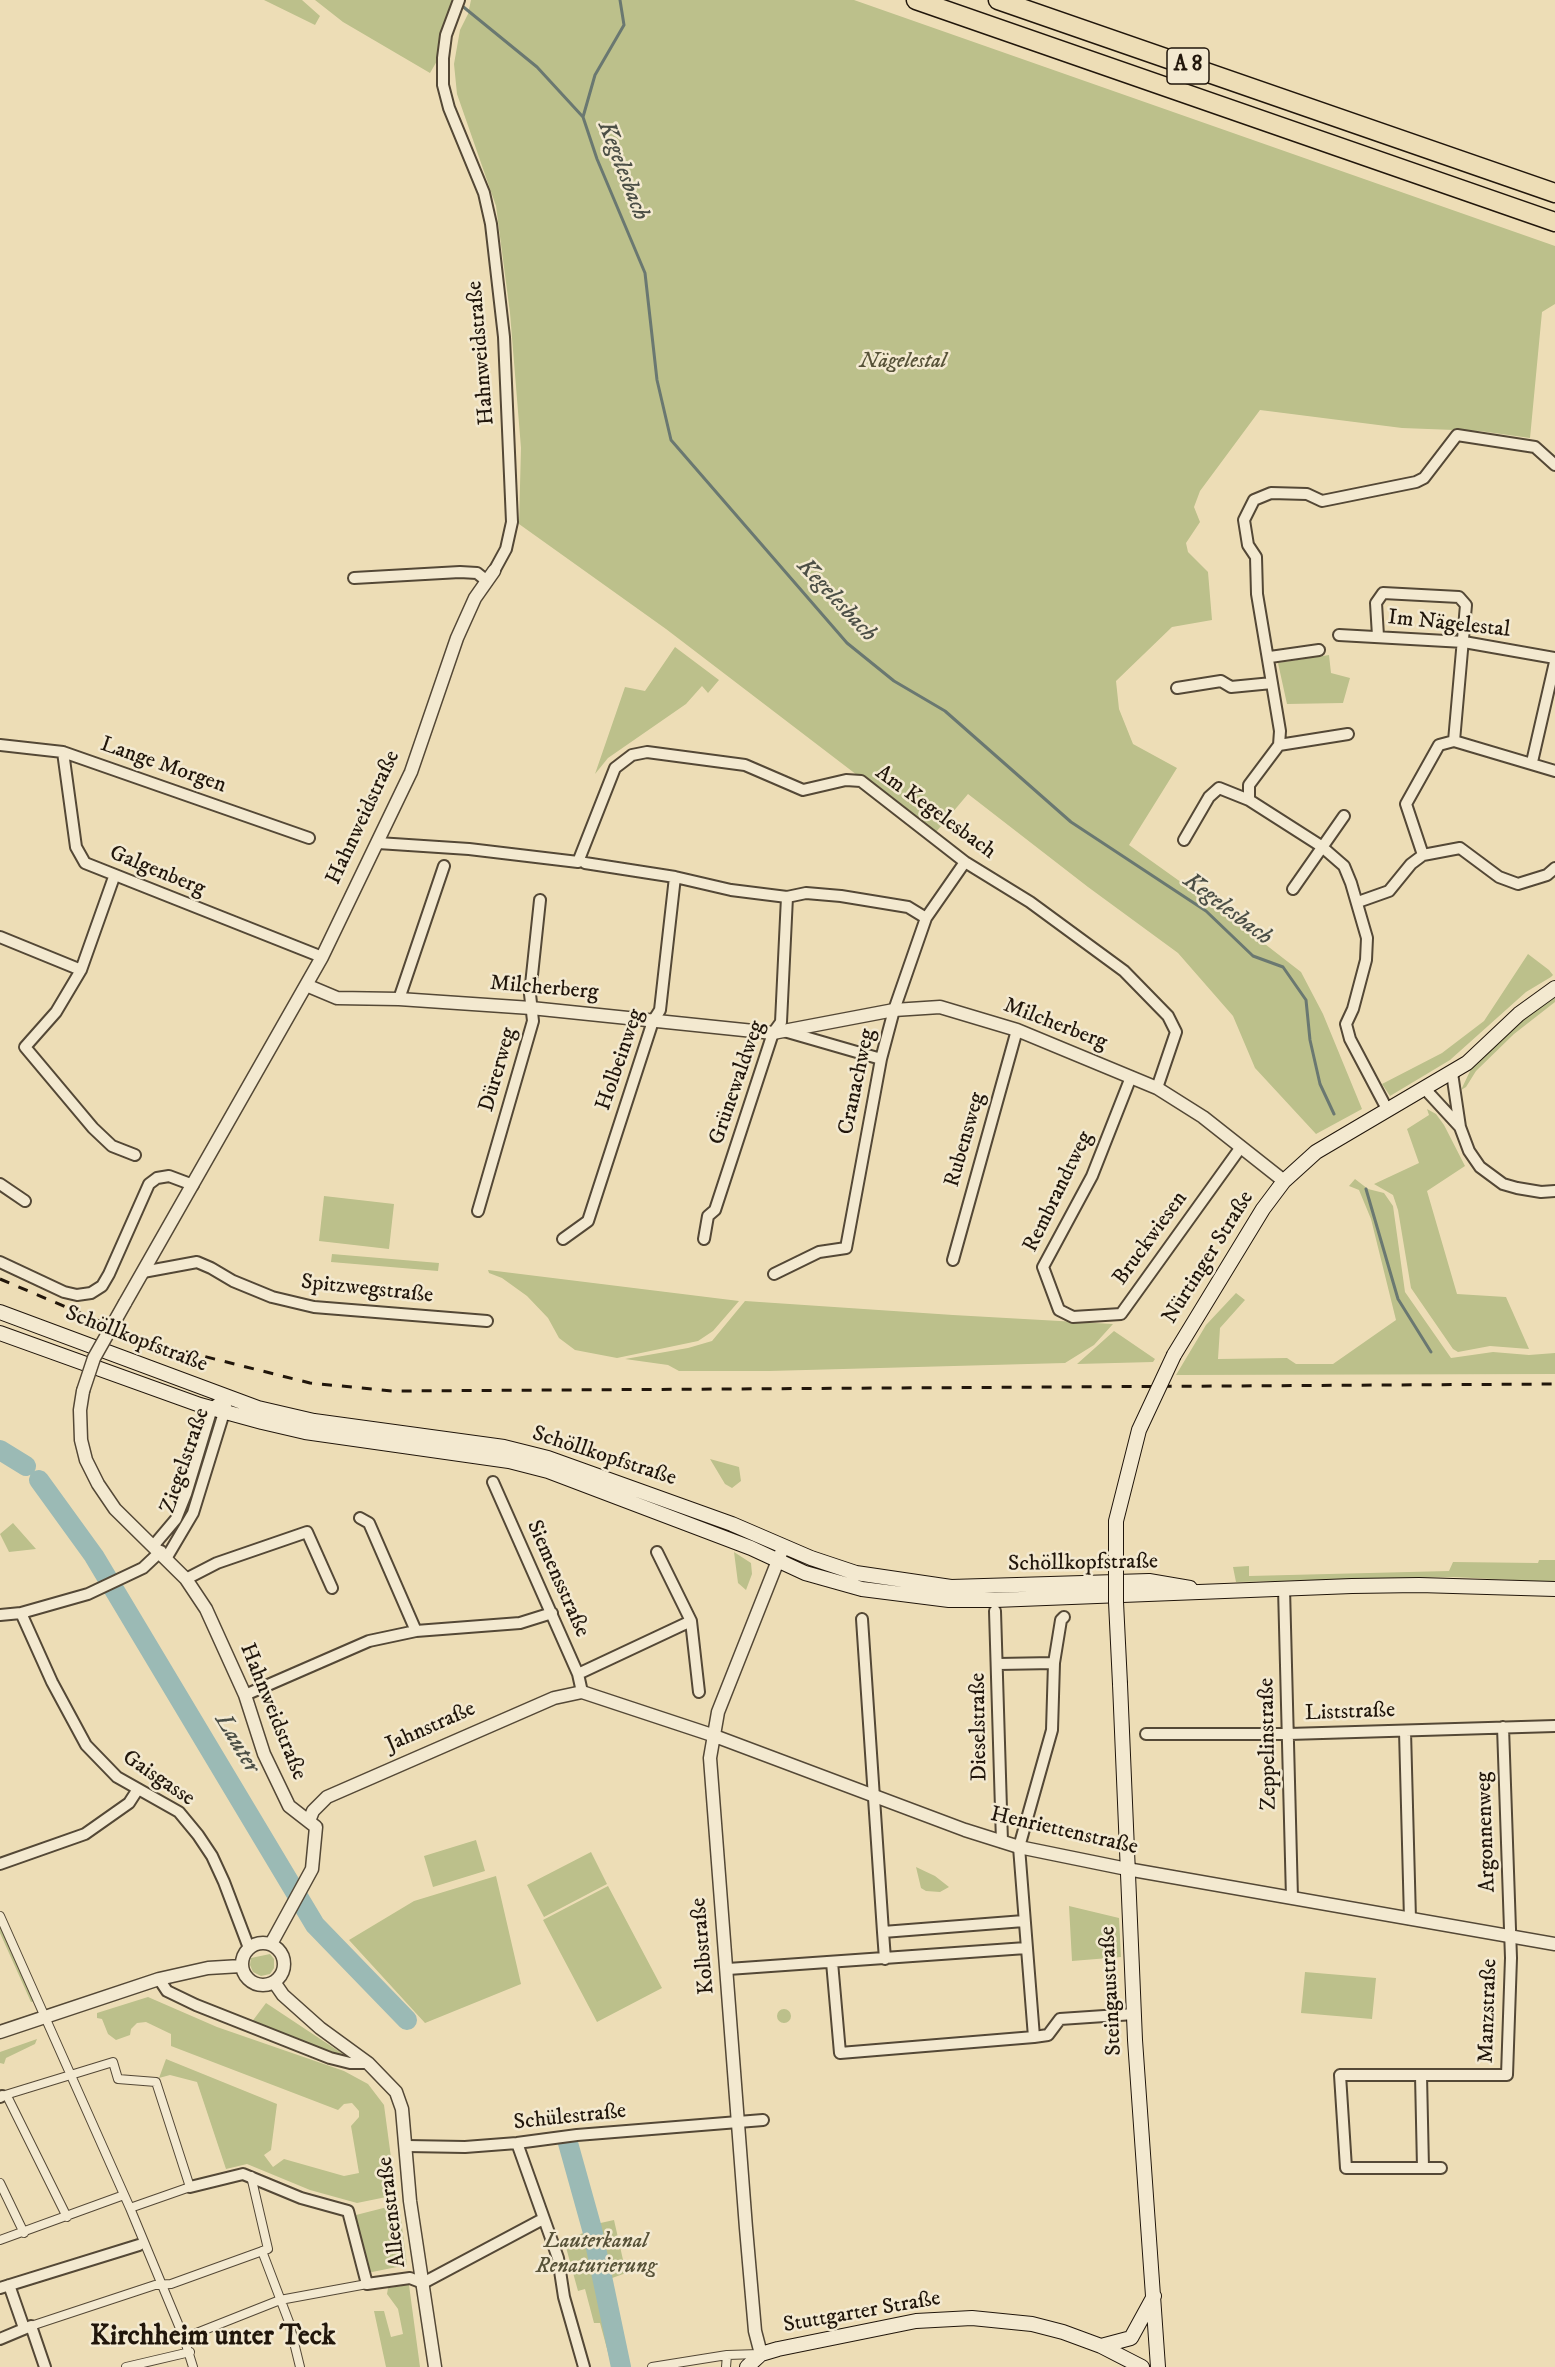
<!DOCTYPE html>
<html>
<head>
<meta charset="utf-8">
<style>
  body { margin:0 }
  canvas { display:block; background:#edddb6 }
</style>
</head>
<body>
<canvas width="1555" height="2367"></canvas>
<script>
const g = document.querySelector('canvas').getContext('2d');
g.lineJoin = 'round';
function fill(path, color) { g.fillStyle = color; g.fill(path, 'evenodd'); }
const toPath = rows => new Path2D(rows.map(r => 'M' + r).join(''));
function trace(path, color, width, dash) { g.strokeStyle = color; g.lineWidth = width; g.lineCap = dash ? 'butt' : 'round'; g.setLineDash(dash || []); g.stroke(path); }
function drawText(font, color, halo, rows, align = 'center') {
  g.font = font + ' "IM FELL DW Pica",serif'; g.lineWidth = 5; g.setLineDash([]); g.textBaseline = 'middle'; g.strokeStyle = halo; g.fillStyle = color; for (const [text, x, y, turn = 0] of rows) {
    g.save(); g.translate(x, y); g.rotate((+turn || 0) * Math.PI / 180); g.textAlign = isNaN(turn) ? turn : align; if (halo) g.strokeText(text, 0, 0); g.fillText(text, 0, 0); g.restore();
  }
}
const green = toPath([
  [264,0,302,0,320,16,315,25],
  [315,0,452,0,442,30,437,61,430,73,343,22],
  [471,0,854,0,1555,246,1555,304,1542,312,1530,438,1480,431,1402,428,1260,410,1200,491,1194,507,1200,522,1186,543,1188,552,1208,572,1212,620,1172,627,1116,681,1119,709,1133,744,1177,768,1129,845,1234,920,1301,972,1323,1014,1362,1109,1316,1134,1255,1068,1233,1016,1178,953,1088,887,968,794,936,832,857,775,666,629,519,524,521,448,510,313,496,206,457,94,454,64,460,30,468,14],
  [675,647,719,680,708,693,702,686,686,704,608,758,595,774,625,687,645,691],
  [1329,655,1331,673,1350,678,1343,703,1287,704,1278,663],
  [1528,954,1549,970,1553,975,1551,977,1526,992,1450,1060,1390,1096,1382,1084,1442,1053,1484,1021],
  [1555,997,1555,1002,1514,1034,1476,1071,1466,1087,1461,1090,1471,1069,1525,1018],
  [1427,1109,1436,1114,1444,1125,1465,1166,1427,1191,1457,1294,1506,1297,1529,1349,1490,1346,1458,1352,1453,1349,1411,1288,1398,1210,1393,1195,1374,1184,1419,1163,1407,1129,1429,1115],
  [1355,1179,1368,1189,1384,1193,1393,1206,1405,1292,1451,1358,1493,1352,1529,1355,1555,1353,1555,1374,1176,1375,1206,1325,1236,1293,1245,1300,1220,1328,1218,1359,1287,1358,1296,1364,1333,1364,1396,1320,1371,1219,1359,1190,1349,1186],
  [324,1196,394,1204,389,1249,319,1241],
  [332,1254,439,1263,438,1271,331,1262],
  [488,1270,739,1301,713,1331,698,1341,617,1358,575,1350,559,1338,548,1318,527,1296,502,1278,489,1273],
  [745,1301,953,1315,1113,1324,1094,1345,1065,1363,769,1371,679,1371,668,1365,625,1359,688,1348,712,1341],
  [1114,1331,1155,1359,1153,1362,1077,1364],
  [710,1459,739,1467,741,1481,732,1488,725,1484],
  [13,1523,36,1549,9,1552,0,1534],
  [734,1552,751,1563,752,1574,746,1590,738,1583],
  [1539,1560,1555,1560,1555,1582,1453,1577,1236,1582,1233,1567,1249,1566,1249,1576,1449,1571,1453,1562,1538,1563],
  [476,1840,485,1871,433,1887,424,1856],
  [591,1852,607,1884,544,1917,527,1885],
  [916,1867,935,1876,949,1887,940,1892,926,1891,921,1888],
  [496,1876,521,1984,425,2023,349,1940,414,1901],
  [608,1886,662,1988,597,2022,543,1920],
  [1069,1906,1119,1918,1121,1957,1072,1961],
  [0,1924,36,2001,31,2002,0,1933],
  [270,1954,274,1959,274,1968,270,1974,261,1976,253,1972,250,1965,251,1958],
  [1305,1972,1376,1978,1372,2019,1301,2013],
  [148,1997,217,2027,344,2071,368,2084,384,2105,396,2195,357,2203,310,2190,247,2164,226,2169,197,2082,170,2075,159,2078,166,2059,277,2104,271,2150,264,2155,273,2167,284,2159,344,2176,359,2173,351,2126,359,2117,359,2111,352,2103,344,2104,338,2110,171,2046,171,2034,146,2022,137,2023,131,2029,130,2035,116,2040,108,2034,102,2019,97,2018,97,2013],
  [266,2003,352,2060,332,2055,333,2052,251,2023],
  '777 2016a7 7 0 1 1 14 0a7 7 0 1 1-14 0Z',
  [37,2039,35,2044,6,2058,4,2064,0,2063,0,2052],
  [399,2204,407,2265,367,2273,354,2219,356,2215],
  [614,2220,626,2273,601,2282,623,2354,609,2356,600,2323,594,2323,585,2289,578,2291,564,2240,586,2232,596,2224],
  [409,2285,420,2367,386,2367,374,2311,384,2311,391,2337,403,2334,398,2309,387,2294,388,2288]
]);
const stream = toPath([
  [461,5,537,67,583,117,597,159,645,273,657,380,671,440,847,643,894,681,945,711,1071,822,1206,911,1253,956,1283,967,1306,1000,1310,1040,1320,1084,1334,1114],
  [583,117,595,75,624,25,620,0],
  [1366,1189,1398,1299,1431,1352]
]);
const river = toPath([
  [0,1450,26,1466],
  [39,1480,94,1556,315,1925,407,2020],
  [568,2143,592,2229,621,2367]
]);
const pedestrian = toPath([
  [0,1916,130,2208,184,2338,193,2367],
  [2,2096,113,2062,118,2079,156,2082,190,2187,130,2208],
  [7,2096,67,2217],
  [0,2183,24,2233],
  [0,2240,124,2195],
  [262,2251,289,2322,300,2367],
  [31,2326,155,2285,171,2284,268,2249,251,2176],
  [184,2338,280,2300,367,2284],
  [126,2367,190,2352],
  [652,2367,727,2355,759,2354],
  [726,2367,727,2355]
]);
const minor = toPath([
  [459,0,446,35,443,58,443,85,449,108,484,193,491,224,504,337,512,522,506,549,494,571],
  [354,578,460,572,477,573,487,581],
  [1339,635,1464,642,1555,658],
  [1378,636,1376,603,1383,593,1459,597,1466,605,1454,741],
  [1270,657,1319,650],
  [1177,688,1221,681,1231,687,1272,683],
  [0,745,63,752,309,838],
  [1279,745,1348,734],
  [63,752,76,847,85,863,322,957],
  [1532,762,1555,662],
  [1184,840,1209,797,1219,788,1249,800],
  [378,843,469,849,578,862,615,768,632,755,647,752,745,765,803,790,846,780,861,781,965,862,1030,902,1124,971,1168,1016,1176,1032,1157,1088],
  [1423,855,1406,804,1439,745,1454,741,1555,771],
  [585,863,675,877,731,890,787,897,806,893,841,896,908,907,926,918],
  [114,877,81,970,56,1012,25,1047,93,1128,112,1146,135,1155],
  [1293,889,1344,816],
  [1358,902,1389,891,1411,864,1423,855,1460,848,1499,877,1518,884,1547,875,1555,868],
  [0,937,81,970],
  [399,999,444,866],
  [784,1031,881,1059],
  [1452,1073,1460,1127,1469,1151,1480,1167,1503,1184,1517,1188,1541,1192,1555,1191],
  [1131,1077,1092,1176,1043,1267,1059,1310,1073,1317,1121,1314,1241,1147],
  [1425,1089,1460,1127],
  [1387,1109,1350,1039,1346,1024,1353,1009,1366,960,1367,938,1351,883,1344,866,1321,846,1249,800,1249,785,1279,745,1280,731,1257,594,1256,557,1248,545,1244,520,1254,500,1271,493,1307,494,1322,501,1416,482,1424,478,1457,435,1535,447,1555,465],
  [0,1184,25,1201],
  [478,1211,533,1021,530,994,540,900],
  [563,1239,588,1221,653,1021,660,1010,675,877],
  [704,1239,708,1216,715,1210,773,1033,781,1022,787,897],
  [953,1260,1017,1030],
  [0,1262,64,1292,77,1295,91,1293,102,1286,109,1274,149,1184,157,1178,169,1176,193,1185],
  [143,1272,197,1262,211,1268,233,1281,272,1297,314,1307,487,1321],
  [774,1274,819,1252,846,1248,881,1059,894,1010,926,918,965,862],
  [493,1482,578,1674,582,1692],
  [360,1518,369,1523,416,1631],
  [154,1545,176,1519,186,1494,212,1408,226,1397],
  [657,1552,691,1621,699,1692],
  [167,1557,193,1513,226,1406],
  [186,1579,217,1563,307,1532,332,1588],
  [1284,1588,1292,1898],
  [995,1611,1002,1842],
  [21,1613,52,1682,86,1745,117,1777,179,1812,198,1835,212,1856,224,1882,249,1948],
  [0,1615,21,1613,88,1594,143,1568,161,1551],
  [862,1619,883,1932],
  [998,1664,1054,1663],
  [578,1674,691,1621],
  [245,1695,369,1641,416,1631,520,1623,552,1613],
  [1405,1731,1410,1919],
  [1146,1734,1289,1734,1555,1726],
  [0,1864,85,1834,129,1803,138,1789],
  [885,1959,883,1932,1024,1921],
  [832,1962,840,2053,1034,2037,1048,2035,1060,2019,1134,2014],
  [728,1969,1026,1948],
  [159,1979,167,1991,196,2005,330,2058,350,2063,368,2063],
  [1034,2037,1019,1847,1052,1730,1054,1663,1061,1620,1064,1617],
  [1421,2075,1423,2168,1346,2168,1340,2075,1507,2075,1511,1958,1503,1727],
  [0,2097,2,2096],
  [517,2143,558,2258,564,2297,584,2367],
  [407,2146,465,2147,517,2143,577,2135,763,2120],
  [1423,2168,1441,2168],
  [190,2187,243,2174,301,2198,348,2211,367,2284,410,2278,423,2283,543,2219],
  [9,2285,24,2328],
  [0,2288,139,2245],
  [0,2339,31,2326,45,2367]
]);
const tertiary = toPath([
  [306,985,337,998,399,999,531,1008,773,1033,894,1010,940,1007,1017,1030,1157,1088,1203,1117,1284,1181],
  [125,1303,322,957,411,772,457,638,475,598,494,571],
  [83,1391,80,1410,81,1440,86,1460,98,1484,115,1509,186,1579,206,1609,245,1695,264,1754,289,1806,316,1827,312,1869,271,1944],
  [309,1821,313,1811,327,1797,554,1698,582,1692,712,1735,965,1830,1019,1847,1127,1869,1555,1944],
  '242 1964a21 21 0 1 1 42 0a21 21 0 1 1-42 0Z',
  [274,1982,283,1995,320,2028,368,2063,396,2092,402,2109,410,2201,435,2367],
  [0,2032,159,1979,208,1968,241,1966],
  [761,2354,755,2331,746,2228,710,1758,718,1712,781,1553]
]);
const secondary = toPath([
  [0,1312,258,1408,314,1421,504,1447,548,1458,732,1524,811,1558,856,1573,951,1587,1149,1581,1190,1588],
  [0,1333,200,1405,262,1422,305,1432,509,1461,548,1471,751,1548,805,1573,862,1589,949,1600,995,1600,1352,1586,1419,1585,1555,1589],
  [1174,1355,1263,1209,1284,1181,1316,1152,1467,1063,1519,1014,1555,988],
  [1120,1684,1135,2040,1158,2367],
  [1101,2346,1131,2338,1154,2296],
  [747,2367,761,2354,778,2349,916,2321,972,2318,1032,2324,1063,2332,1101,2346,1142,2367]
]);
const motorway = toPath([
  [916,0,1555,222],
  [998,0,1555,193]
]);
const rail = toPath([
  [0,1279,151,1343,310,1383,392,1391,1555,1384]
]);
const tertiaryBridge = toPath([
  [83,1391,94,1358,125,1303]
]);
const secondaryBridge = toPath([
  [1120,1684,1116,1602,1116,1521,1139,1430,1174,1355]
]);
const shields = [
  [1188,66,42]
];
const shieldNames = [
  ["A 8",1188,66]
];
const streetNames = [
  ["Hahnweidstraße",482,353,-95],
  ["Im Nägelestal",1449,625,6],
  ["Lange Morgen",163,766,19],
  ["Am Kegelesbach",935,813,36],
  ["Hahnweidstraße",364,818,-65],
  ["Galgenberg",157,872,22],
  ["Milcherberg",544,989,5],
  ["Milcherberg",1055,1025,21],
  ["Holbeinweg",621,1060,-71],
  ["Dürerweg",499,1070,-74],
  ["Cranachweg",858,1082,-78],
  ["Grünewaldweg",738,1083,-71],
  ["Rubensweg",966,1140,-74],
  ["Rembrandtweg",1059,1192,-64],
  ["Bruckwiesen",1151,1239,-54],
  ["Nürtinger Straße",1209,1258,-58],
  ["Spitzwegstraße",367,1290,6],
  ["Schöllkopfstraße",136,1340,21],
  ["Schöllkopfstraße",604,1457,18],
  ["Ziegelstraße",186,1461,-71],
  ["Schöllkopfstraße",1083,1564,-1],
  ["Siemensstraße",557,1579,66],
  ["Hahnweidstraße",272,1712,68],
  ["Liststraße",1350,1713,-2],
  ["Dieselstraße",980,1727,-91],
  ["Jahnstraße",431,1728,-24],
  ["Zeppelinstraße",1269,1744,-91],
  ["Gaisgasse",158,1779,34],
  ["Henriettenstraße",1064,1832,13],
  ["Argonnenweg",1487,1832,-92],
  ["Kolbstraße",704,1946,-95],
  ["Steingaustraße",1112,1991,-93],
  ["Manzstraße",1489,2011,-88],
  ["Schülestraße",570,2118,-6],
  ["Alleenstraße",393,2212,-97],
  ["Stuttgarter Straße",862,2313,-10]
];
const parkNames = [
  ["Nägelestal",903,362],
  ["Lauterkanal",596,2242],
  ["Renaturierung",596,2267]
];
const waterNames = [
  ["Kegelesbach",622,171,69],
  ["Kegelesbach",836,601,47],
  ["Kegelesbach",1227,910,37],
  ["Lauter",236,1744,59]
];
const districtNames = [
  ["Kirchheim unter Teck",213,2338]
];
fill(green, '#bcc08b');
trace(stream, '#6a7871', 3);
trace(river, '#9bbab5', 20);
trace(pedestrian, '#544836', 10);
trace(minor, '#544836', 14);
trace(tertiary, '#544836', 15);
trace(secondary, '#21160b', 16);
trace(motorway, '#21160b', 21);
trace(pedestrian, '#f3e9d0', 8);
trace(minor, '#f3e9d0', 10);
trace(tertiary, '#f3e9d0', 12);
trace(secondary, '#f3e9d0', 14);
trace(motorway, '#edddb6', 18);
trace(rail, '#21160b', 3, [10, 10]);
trace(tertiaryBridge, '#544836', 15, []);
trace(secondaryBridge, '#21160b', 16, []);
trace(tertiaryBridge, '#f3e9d0', 12);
trace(secondaryBridge, '#f3e9d0', 14);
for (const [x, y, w] of shields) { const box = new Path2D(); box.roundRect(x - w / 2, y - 18, w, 36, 4.5); g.fillStyle = '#f3e9d0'; g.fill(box); trace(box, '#21160b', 1.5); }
drawText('bold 21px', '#21160b', null, shieldNames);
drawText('22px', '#21160b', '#f3e9d0', streetNames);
drawText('italic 22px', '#575238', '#f3e9d0', parkNames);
drawText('italic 24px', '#4c4f46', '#f3e9d0', waterNames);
drawText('bold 28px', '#21160b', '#f3e9d0', districtNames);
</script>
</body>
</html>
